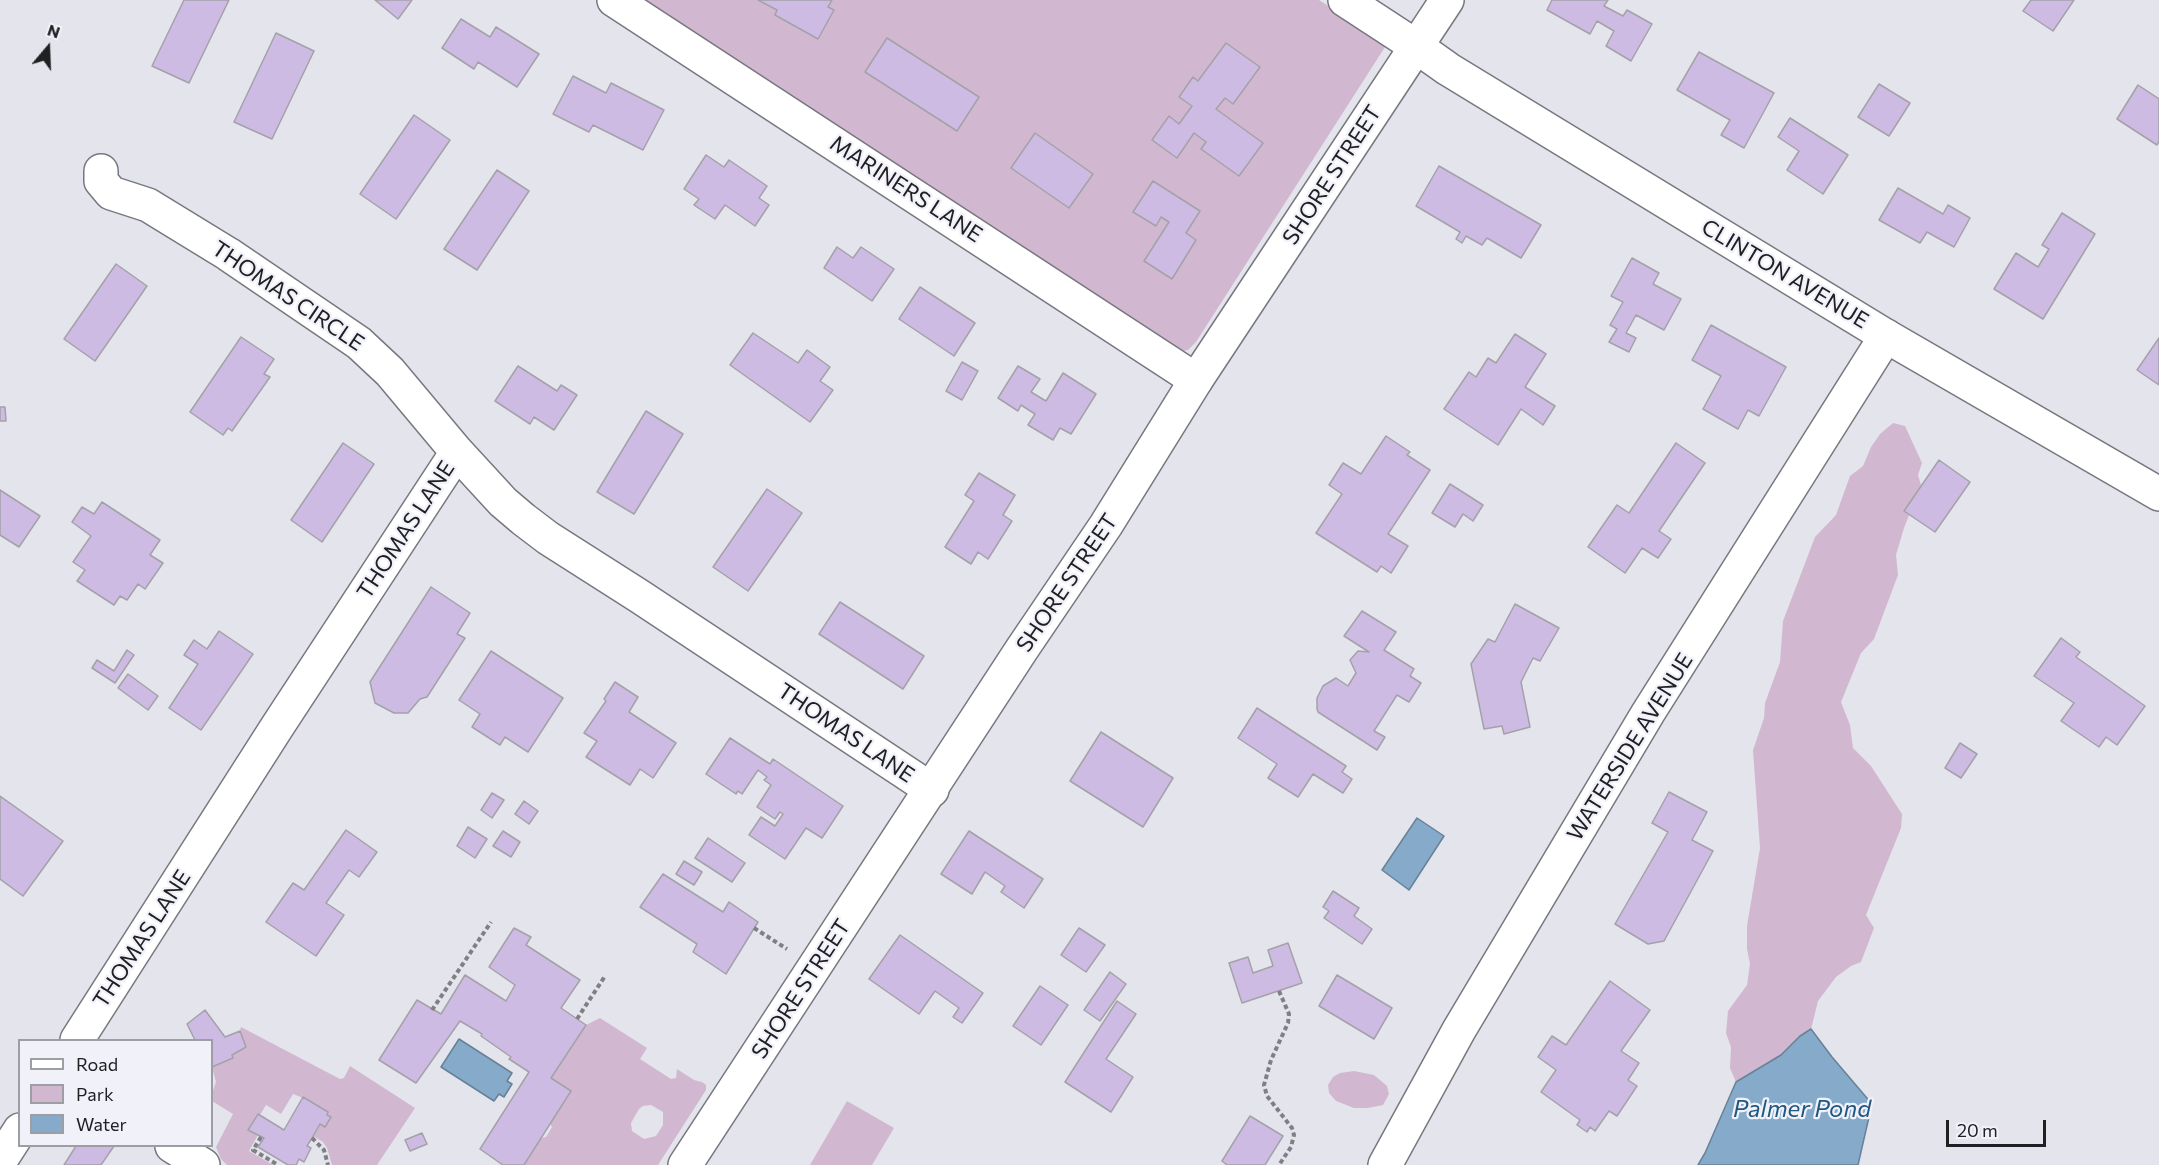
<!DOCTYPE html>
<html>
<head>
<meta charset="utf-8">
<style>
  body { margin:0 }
  #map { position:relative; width:2159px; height:1165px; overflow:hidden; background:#e4e4ed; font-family:Commissioner,sans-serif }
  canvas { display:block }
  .legend { position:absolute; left:18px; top:1039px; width:195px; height:108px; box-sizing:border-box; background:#f1f1fa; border:2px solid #9d9da4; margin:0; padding:8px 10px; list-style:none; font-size:18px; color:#202023 }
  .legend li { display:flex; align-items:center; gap:12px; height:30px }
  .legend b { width:30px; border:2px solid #9d9da4 }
  .north { position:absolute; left:18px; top:18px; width:60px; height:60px; -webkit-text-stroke:4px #f1f1fa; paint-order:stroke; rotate:19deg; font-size:16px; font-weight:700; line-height:24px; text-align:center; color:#202023 }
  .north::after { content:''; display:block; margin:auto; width:21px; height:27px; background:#202023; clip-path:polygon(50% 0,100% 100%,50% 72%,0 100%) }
  .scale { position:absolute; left:1946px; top:1120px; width:100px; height:27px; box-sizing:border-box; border:3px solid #202023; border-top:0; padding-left:8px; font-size:18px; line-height:21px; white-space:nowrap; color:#202023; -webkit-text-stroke:4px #f1f1fa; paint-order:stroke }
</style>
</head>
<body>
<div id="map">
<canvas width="2159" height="1165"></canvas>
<ul class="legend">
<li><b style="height:8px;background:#fff"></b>Road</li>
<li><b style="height:16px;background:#d1b8d0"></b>Park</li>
<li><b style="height:16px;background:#86aac9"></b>Water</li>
</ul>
<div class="north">N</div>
<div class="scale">20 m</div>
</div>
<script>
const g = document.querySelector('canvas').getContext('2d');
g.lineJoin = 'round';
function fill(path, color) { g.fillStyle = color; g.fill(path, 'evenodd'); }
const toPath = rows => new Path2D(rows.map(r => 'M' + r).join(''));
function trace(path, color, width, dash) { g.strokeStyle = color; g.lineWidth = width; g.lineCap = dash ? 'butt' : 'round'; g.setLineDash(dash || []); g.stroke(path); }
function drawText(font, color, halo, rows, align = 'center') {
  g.font = font + ' Commissioner,sans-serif'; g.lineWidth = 4.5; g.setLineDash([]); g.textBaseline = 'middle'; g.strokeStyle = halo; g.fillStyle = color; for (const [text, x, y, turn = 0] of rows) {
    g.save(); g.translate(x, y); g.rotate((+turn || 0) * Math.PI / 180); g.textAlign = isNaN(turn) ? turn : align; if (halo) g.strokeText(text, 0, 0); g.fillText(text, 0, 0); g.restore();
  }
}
const green = toPath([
  [644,0,1319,0,1378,38,1384,43,1385,47,1196,342,1188,350,1183,351],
  [1893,423,1905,426,1922,463,1918,475,1921,485,1904,528,1896,555,1898,575,1874,639,1861,653,1841,702,1850,725,1853,748,1871,766,1902,814,1901,828,1866,915,1874,928,1861,962,1851,966,1836,977,1818,1001,1811,1029,1800,1036,1781,1055,1736,1082,1730,1068,1731,1047,1726,1033,1728,1011,1747,985,1750,964,1747,949,1747,926,1760,848,1753,750,1764,718,1765,703,1780,662,1783,621,1815,537,1836,515,1850,476,1863,466,1871,447,1880,434],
  [600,1018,647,1048,640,1059,671,1079,676,1078,677,1069,694,1080,702,1082,706,1085,706,1090,658,1165,524,1165,541,1138,546,1137,552,1127,550,1124,571,1091,551,1078,586,1025],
  [651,1105,663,1112,663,1125,656,1136,644,1139,632,1131,631,1123,639,1109,643,1106],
  [241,1027,340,1079,344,1078,350,1066,415,1108,377,1165,332,1165,327,1148,323,1142,313,1136,320,1124,325,1127,331,1117,303,1098,293,1094,281,1114,266,1105,260,1115,257,1114,248,1129,258,1135,249,1151,273,1165,227,1165,221,1159,216,1147,233,1114,212,1101,212,1093,216,1082,212,1067,233,1058,232,1055,246,1047,240,1031],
  [1354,1071,1374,1075,1387,1086,1389,1094,1383,1105,1368,1108,1354,1108,1336,1101,1329,1093,1328,1085,1333,1077,1340,1073],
  [847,1101,894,1128,872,1165,810,1165]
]);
const water = toPath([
  [1417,818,1444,836,1409,890,1382,870,1417,818],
  [1811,1029,1832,1057,1872,1104,1858,1165,1698,1165,1705,1153,1736,1082,1781,1055,1800,1036,1811,1029],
  [459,1039,512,1073,507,1081,512,1084,504,1097,499,1094,494,1101,441,1067,459,1039]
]);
const building = toPath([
  [184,0,229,0,189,83,152,66,184,0],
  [375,0,412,0,398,19,375,0],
  [758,0,832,0,828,7,834,10,818,39,775,15,777,10,758,0],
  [1552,0,1608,0,1604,6,1623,16,1627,10,1652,24,1631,61,1606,46,1614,31,1597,21,1590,34,1547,10,1552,0],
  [2031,0,2074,0,2053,31,2023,11,2031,0],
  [461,19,490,37,496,27,539,54,517,87,478,62,474,69,442,48,461,19],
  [276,33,314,51,272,139,234,122,276,33],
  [887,38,979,97,957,131,865,72,887,38],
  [1226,43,1260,67,1233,104,1225,98,1216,109,1263,143,1239,176,1201,149,1206,142,1194,133,1177,158,1152,140,1169,116,1179,124,1192,106,1179,97,1193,77,1198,81,1226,43],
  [1699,52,1774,93,1744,148,1721,135,1730,120,1677,90,1699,52],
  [573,76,606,93,611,83,664,110,643,150,593,125,589,132,553,114,573,76],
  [1879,84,1910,103,1889,136,1858,117,1879,84],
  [2138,85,2159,99,2159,141,2157,145,2117,119,2138,85],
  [414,115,450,140,396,219,360,194,414,115],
  [1790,118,1848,155,1823,194,1787,170,1799,151,1778,137,1790,118],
  [1035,133,1093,174,1069,208,1011,168,1035,133],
  [706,155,724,167,729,160,767,186,759,198,769,205,755,226,725,205,715,219,694,205,699,199,684,189,706,155],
  [1439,166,1541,225,1521,258,1487,238,1482,245,1466,236,1462,243,1456,239,1460,232,1416,206,1439,166],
  [497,170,529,191,477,270,444,249,497,170],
  [1153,181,1200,211,1186,233,1196,240,1172,279,1144,261,1169,222,1161,217,1156,226,1133,212,1153,181],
  [1898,188,1943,214,1948,205,1970,218,1954,247,1927,232,1920,243,1879,220,1898,188],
  [2062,213,2095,234,2043,319,1994,289,2016,253,2038,267,2049,249,2042,245,2062,213],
  [837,247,853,258,861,247,894,269,872,301,824,268,837,247],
  [1632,258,1659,273,1653,284,1681,299,1664,330,1636,315,1626,333,1636,338,1629,352,1609,342,1617,329,1610,325,1623,302,1611,296,1632,258],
  [116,264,147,286,95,361,64,339,116,264],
  [920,287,975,323,954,356,899,319,920,287],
  [1711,325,1786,367,1759,416,1748,410,1738,429,1703,409,1721,376,1692,360,1711,325],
  [753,333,798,363,807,350,830,367,820,381,833,390,810,422,730,365,753,333],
  [1515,334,1546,354,1525,387,1555,406,1543,425,1521,409,1498,445,1444,409,1469,372,1476,377,1488,358,1496,363,1515,334],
  [241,337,274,359,264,374,270,377,232,431,228,428,223,435,190,412,241,337],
  [2159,338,2159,385,2137,370,2159,338],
  [962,362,978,371,962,400,946,391,962,362],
  [518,366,557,391,561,385,577,395,554,430,534,417,530,424,495,401,518,366],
  [1018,366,1040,379,1031,392,1046,401,1063,373,1096,394,1071,434,1060,428,1053,440,1028,425,1035,414,1021,405,1018,411,998,398,1018,366],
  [0,407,5,407,6,421,0,421,0,407],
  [646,411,683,434,634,514,597,492,646,411],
  [1386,436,1410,452,1407,455,1430,470,1388,534,1408,546,1391,573,1381,566,1377,572,1316,533,1342,494,1329,485,1343,463,1361,474,1386,436],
  [343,443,374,464,322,542,291,520,343,443],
  [1676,443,1705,463,1659,531,1671,539,1658,558,1642,548,1625,573,1588,547,1617,505,1629,513,1676,443],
  [1939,460,1970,482,1935,532,1904,511,1939,460],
  [979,473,1015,495,1003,515,1012,521,988,559,978,552,971,564,945,547,974,501,965,495,979,473],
  [1450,484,1483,505,1473,521,1463,514,1455,527,1432,513,1450,484],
  [767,489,802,513,748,591,713,567,767,489],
  [0,490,40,516,19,547,0,535,0,490],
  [102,502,160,540,150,555,163,563,145,589,138,584,127,600,120,596,114,605,77,581,85,570,73,562,91,536,72,522,82,507,94,514,102,502],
  [431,587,470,613,457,634,465,638,427,697,420,699,408,713,394,713,375,703,370,682,431,587],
  [840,602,924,656,903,689,819,634,840,602],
  [1515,604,1559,628,1540,661,1533,658,1521,682,1530,727,1504,734,1502,726,1484,729,1471,664,1488,639,1495,642,1515,604],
  [1362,611,1396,632,1384,650,1414,669,1410,676,1421,683,1409,702,1397,695,1374,731,1385,737,1377,750,1318,712,1317,709,1317,698,1323,686,1336,678,1348,686,1356,673,1350,660,1358,651,1369,652,1344,636,1362,611],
  [219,631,253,654,201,730,169,708,198,664,184,655,194,640,207,649,219,631],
  [2061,638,2080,652,2076,657,2145,706,2117,745,2106,737,2099,747,2061,721,2074,703,2034,676,2061,638],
  [127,650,134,655,115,683,92,668,97,660,114,671,127,650],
  [491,651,563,698,528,752,505,737,500,745,472,727,480,714,459,700,491,651],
  [128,674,158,696,148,710,118,688,128,674],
  [615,682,638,697,629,712,676,743,653,778,640,769,630,785,586,757,597,741,584,733,606,701,604,699,615,682],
  [1257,708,1346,766,1342,772,1352,779,1343,793,1313,774,1298,797,1268,778,1277,764,1238,738,1257,708],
  [1101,732,1173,778,1143,827,1070,781,1101,732],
  [730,738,770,764,773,759,843,806,822,838,806,828,785,859,749,835,761,817,775,826,783,814,780,812,775,819,757,807,771,785,764,780,767,777,758,770,742,794,738,791,736,794,706,774,730,738],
  [1960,743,1977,754,1961,778,1945,768,1960,743],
  [1669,792,1707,812,1692,840,1713,851,1664,941,1648,944,1615,924,1668,832,1652,823,1669,792],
  [492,793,504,800,492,818,481,810,492,793],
  [0,796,63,841,23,896,0,879,0,796],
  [524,801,538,811,529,824,515,814,524,801],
  [468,827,487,839,475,858,457,846,468,827],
  [346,830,377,852,359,877,349,870,326,903,344,915,316,956,266,922,293,883,304,890,346,830],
  [503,831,520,842,511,857,493,846,503,831],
  [969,831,1043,879,1024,908,1001,892,1005,886,985,872,972,894,941,874,969,831],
  [708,838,745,863,732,882,695,858,708,838],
  [684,861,702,872,694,885,676,874,684,861],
  [663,874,723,912,729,902,758,922,726,974,693,952,697,944,640,907,663,874],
  [1333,891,1359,908,1354,916,1372,929,1362,944,1324,918,1329,911,1323,907,1333,891],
  [514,928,531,937,526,945,580,980,561,1008,586,1025,551,1078,571,1091,524,1165,503,1165,480,1149,529,1072,509,1059,511,1057,481,1036,482,1034,460,1021,416,1083,379,1060,417,1000,441,1014,465,975,506,1001,515,985,489,967,514,928],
  [1079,928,1105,945,1086,972,1061,955,1079,928],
  [900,935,983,993,962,1023,953,1017,959,1008,935,991,919,1014,869,979,900,935],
  [1288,943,1302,983,1242,1003,1229,963,1248,957,1253,973,1273,966,1268,950,1288,943],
  [1110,972,1126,984,1100,1021,1084,1010,1110,972],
  [1337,975,1392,1008,1374,1039,1319,1006,1337,975],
  [1610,981,1650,1010,1621,1051,1639,1063,1628,1080,1637,1086,1617,1116,1609,1111,1595,1131,1590,1127,1587,1132,1577,1125,1580,1120,1541,1092,1556,1070,1538,1057,1552,1036,1566,1045,1610,981],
  [1040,986,1068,1005,1041,1045,1013,1026,1040,986],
  [1117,1001,1136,1014,1106,1059,1133,1077,1111,1112,1065,1082,1117,1001],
  [205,1010,225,1037,240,1031,246,1047,232,1055,233,1058,212,1067,212,1040,195,1040,187,1024,205,1010],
  [303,1097,328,1112,327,1115,331,1117,325,1127,320,1124,312,1138,307,1146,311,1148,304,1162,299,1159,296,1165,288,1165,258,1147,264,1138,248,1130,258,1114,284,1130,303,1097],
  [1250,1116,1283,1136,1265,1165,1227,1165,1222,1161,1250,1116],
  [422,1133,427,1144,410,1151,405,1140,422,1133],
  [76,1146,114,1146,101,1165,64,1165,76,1146]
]);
const path = toPath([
  [754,928,787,949],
  [1279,991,1289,1014,1288,1023,1271,1060,1264,1085,1267,1096,1292,1128,1294,1135,1291,1147,1279,1165],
  [432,1010,491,922],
  [577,1019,605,976],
  [261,1137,253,1150,278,1165],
  [312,1138,324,1150,328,1165]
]);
const street = toPath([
  [614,0,1196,380],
  [1345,0,1417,47],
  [101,171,101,181,111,193,148,205,228,254,359,343,390,372,457,452,503,502,523,519,548,538,639,596,932,790],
  [77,1040,277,727,457,452],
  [172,1146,203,1165],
  [0,1161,20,1130],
  [1385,1165,1459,1030,1648,713,1886,336]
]);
const secondary = toPath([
  [1417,47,1448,69,1886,336,2159,494],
  [685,1165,1022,649,1106,525,1196,380,1447,0]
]);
const streetNames = [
  ["SHORE STREET",1332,175,-57],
  ["MARINERS LANE",906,189,33],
  ["CLINTON AVENUE",1785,274,31],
  ["THOMAS CIRCLE",288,296,34],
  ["THOMAS LANE",406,530,-57],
  ["SHORE STREET",1067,583,-56],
  ["THOMAS LANE",846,733,34],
  ["WATERSIDE AVENUE",1630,747,-58],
  ["THOMAS LANE",142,939,-57],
  ["SHORE STREET",801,989,-57]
];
const waterNames = [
  ["Palmer Pond",1802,1109]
];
fill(green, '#d1b8d0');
fill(water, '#86aac9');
trace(water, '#678197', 1.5);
fill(building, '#cebbe4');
trace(building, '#a4a1a8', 1.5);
trace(street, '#77777f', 36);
trace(secondary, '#77777f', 36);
trace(path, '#7f7f84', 4, [4.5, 3]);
trace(street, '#fff', 33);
trace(secondary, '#fff', 33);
drawText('22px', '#202023', '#f1f1fa', streetNames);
drawText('italic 24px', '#1e5781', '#f1f1fa', waterNames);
</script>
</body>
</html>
